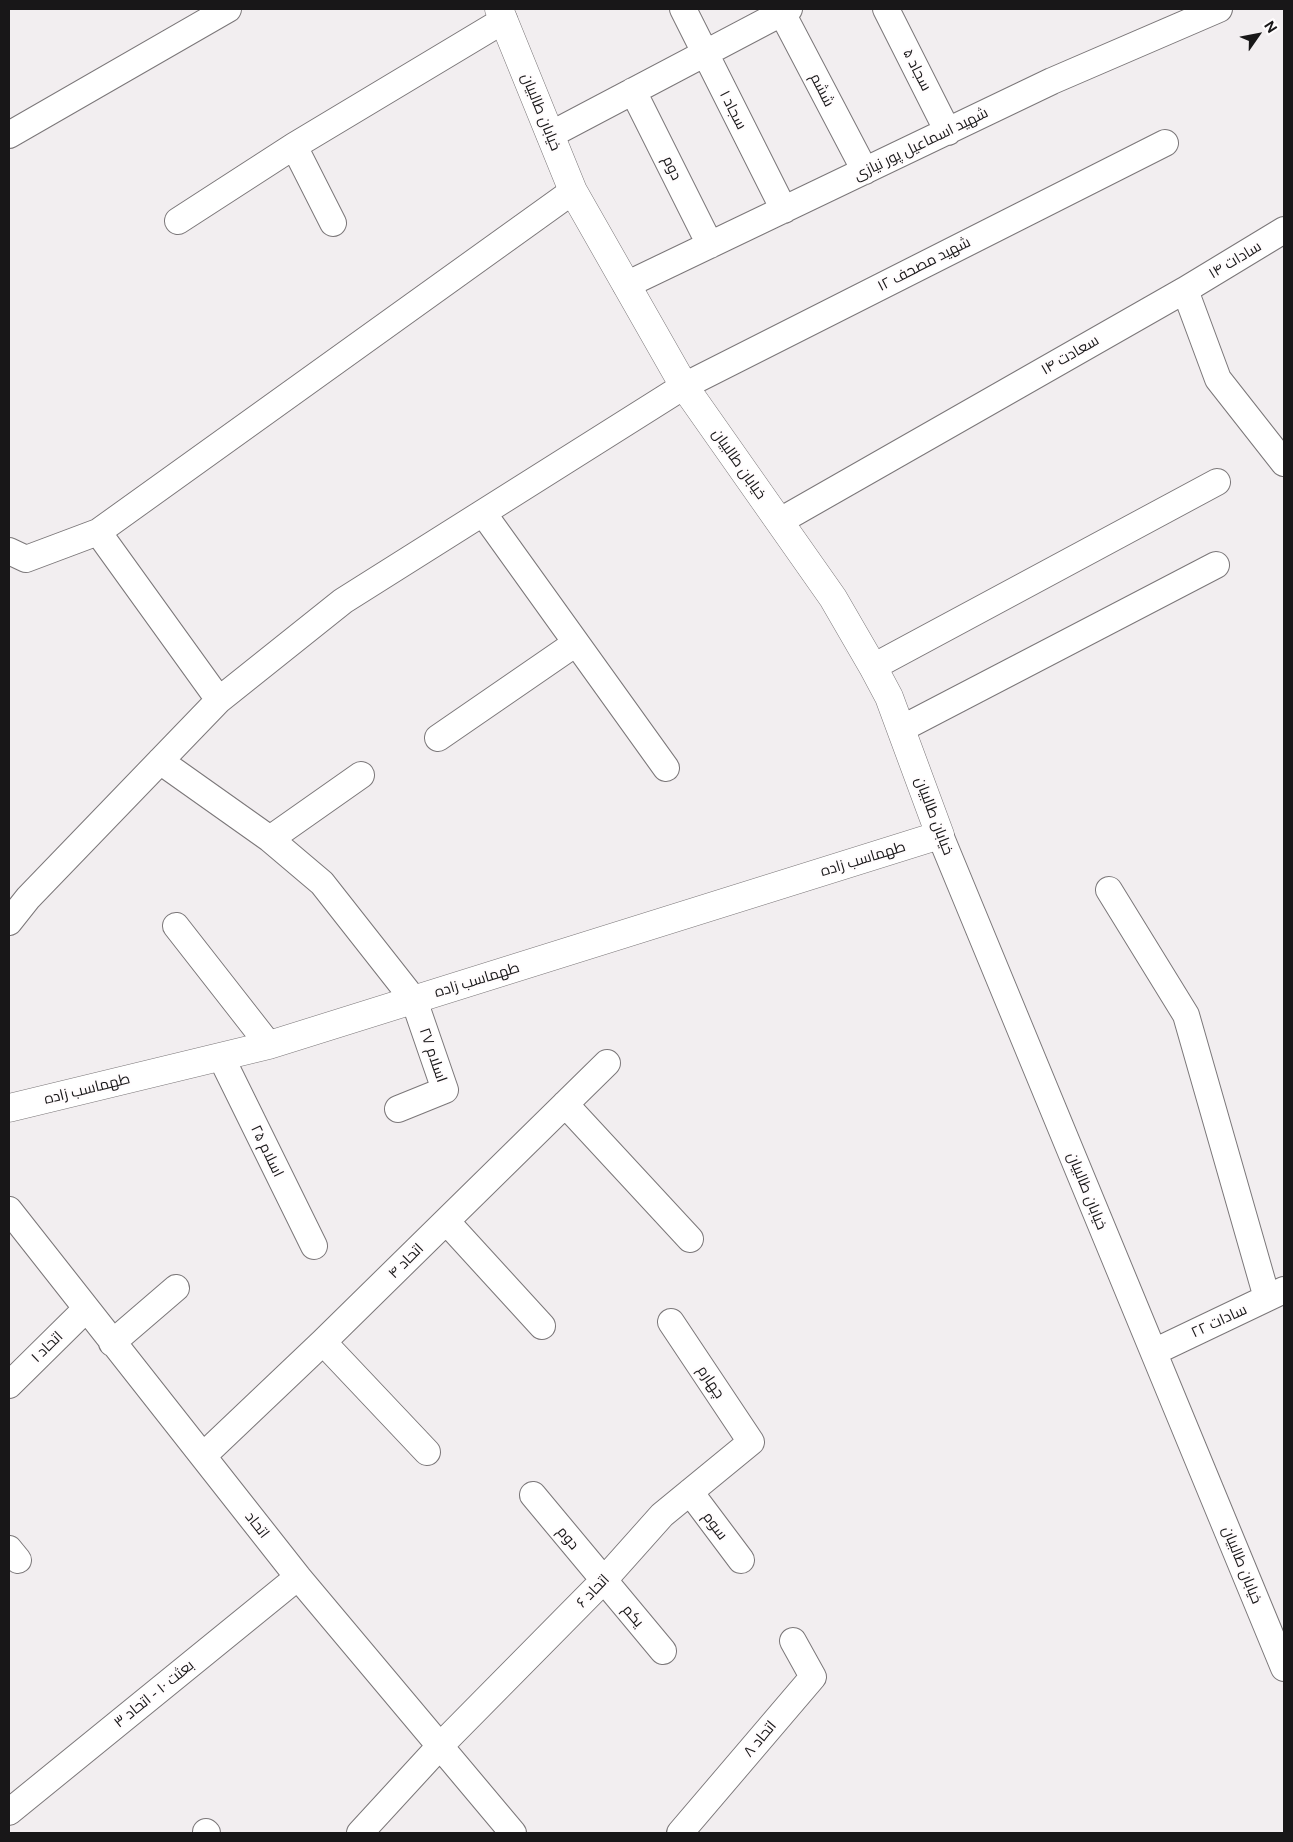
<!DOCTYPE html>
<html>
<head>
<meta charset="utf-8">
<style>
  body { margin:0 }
  #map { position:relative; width:1293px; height:1842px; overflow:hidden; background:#f2eef0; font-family:"Public Sans",sans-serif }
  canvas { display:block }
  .frame { position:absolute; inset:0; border:10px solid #181718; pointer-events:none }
  .north { position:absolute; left:1233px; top:10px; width:50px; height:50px; -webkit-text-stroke:4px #fffcfd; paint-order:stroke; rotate:57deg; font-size:14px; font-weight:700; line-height:20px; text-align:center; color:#181718 }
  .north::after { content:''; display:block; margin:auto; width:18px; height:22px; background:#181718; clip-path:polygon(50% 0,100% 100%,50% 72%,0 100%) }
</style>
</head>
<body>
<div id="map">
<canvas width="1293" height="1842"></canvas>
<div class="frame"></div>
<div class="north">N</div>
</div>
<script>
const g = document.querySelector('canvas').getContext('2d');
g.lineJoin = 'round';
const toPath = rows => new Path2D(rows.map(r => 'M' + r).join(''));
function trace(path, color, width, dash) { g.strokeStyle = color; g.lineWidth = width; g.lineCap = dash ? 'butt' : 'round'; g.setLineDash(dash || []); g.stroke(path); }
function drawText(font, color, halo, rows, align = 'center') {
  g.font = font + ' "Public Sans",Cairo,sans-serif'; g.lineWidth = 4; g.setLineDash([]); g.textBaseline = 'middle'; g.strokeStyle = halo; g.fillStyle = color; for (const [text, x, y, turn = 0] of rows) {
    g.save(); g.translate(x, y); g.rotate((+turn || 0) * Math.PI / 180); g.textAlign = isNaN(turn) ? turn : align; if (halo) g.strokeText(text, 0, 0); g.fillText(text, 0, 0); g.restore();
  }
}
const street = toPath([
  [683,9,784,210],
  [780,9,865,171],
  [886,9,948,132],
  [633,91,710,245],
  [9,135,228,9],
  [550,135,789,9],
  [294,146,333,223],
  [178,221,294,146,504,20],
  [626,285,1052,81,1219,9],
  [1185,290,1284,230],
  [483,513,666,768],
  [780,521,1185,290,1218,379,1284,463],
  [98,532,219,700],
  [9,551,26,559,98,532,573,191],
  [873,667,1217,482],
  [901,729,1216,565],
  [438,738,576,643],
  [160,761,270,839,322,883,414,1000,445,1090,398,1109],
  [940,835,1284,1668],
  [270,839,361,775],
  [1109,890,1186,1015,1267,1298],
  [9,922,28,898,219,700,343,601,684,386,1165,143],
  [176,926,269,1045],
  [221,1057,314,1246],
  [565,1104,690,1239],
  [9,1210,298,1577,513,1833],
  [446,1221,542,1326],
  [323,1342,427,1452],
  [112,1343,176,1288],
  [1154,1352,1284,1290],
  [9,1385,86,1309],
  [203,1456,323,1342,607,1063],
  [690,1492,741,1560],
  [533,1495,663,1651],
  [9,1549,18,1560],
  [9,1812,298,1577],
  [206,1832,207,1833],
  [360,1833,440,1746,604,1580,662,1515,751,1442,671,1322],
  [680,1833,813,1677,793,1641]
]);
const secondary = toPath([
  [9,1108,269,1045,940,835,889,697,873,667,833,598,684,386,573,191,499,9]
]);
const streetNames = [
  ["سجاد ۵",917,70,63],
  ["ششم",822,90,63],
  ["سجاد ۱",733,110,63],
  ["خیابان طالبیان",541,112,68],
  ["شهید اسماعیل پور نیازی",921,144,-26],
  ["دوم",672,168,64],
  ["سادات ۱۴",1235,260,-31],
  ["شهید مصحف ۱۲",924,264,-27],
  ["سعادت ۱۴",1070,355,-30],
  ["خیابان طالبیان",739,464,55],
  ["خیابان طالبیان",934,816,69],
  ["طهماسب زاده",863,859,-17],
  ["طهماسب زاده",477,980,-17],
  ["اسلام ۲۷",433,1055,71],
  ["طهماسب زاده",87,1089,-14],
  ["اسلام ۲۵",267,1151,64],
  ["خیابان طالبیان",1087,1191,68],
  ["اتحاد ۴",406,1261,-45],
  ["سادات ۲۲",1219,1321,-25],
  ["اتحاد ۱",47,1347,-44],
  ["چهارم",711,1382,56],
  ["اتحاد",257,1525,52],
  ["سوم",715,1526,53],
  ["دوم",568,1538,50],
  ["خیابان طالبیان",1242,1565,68],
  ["اتحاد ۶",593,1591,-46],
  ["یکم",633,1616,50],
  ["بعثت ۱۰ - اتحاد ۳",154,1694,-39],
  ["اتحاد ۸",760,1739,-50]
];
trace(street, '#7b7779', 28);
trace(secondary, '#7b7779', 29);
trace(street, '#fff', 26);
trace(secondary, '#fff', 28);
drawText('15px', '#181718', '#fffcfd', streetNames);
</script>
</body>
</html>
